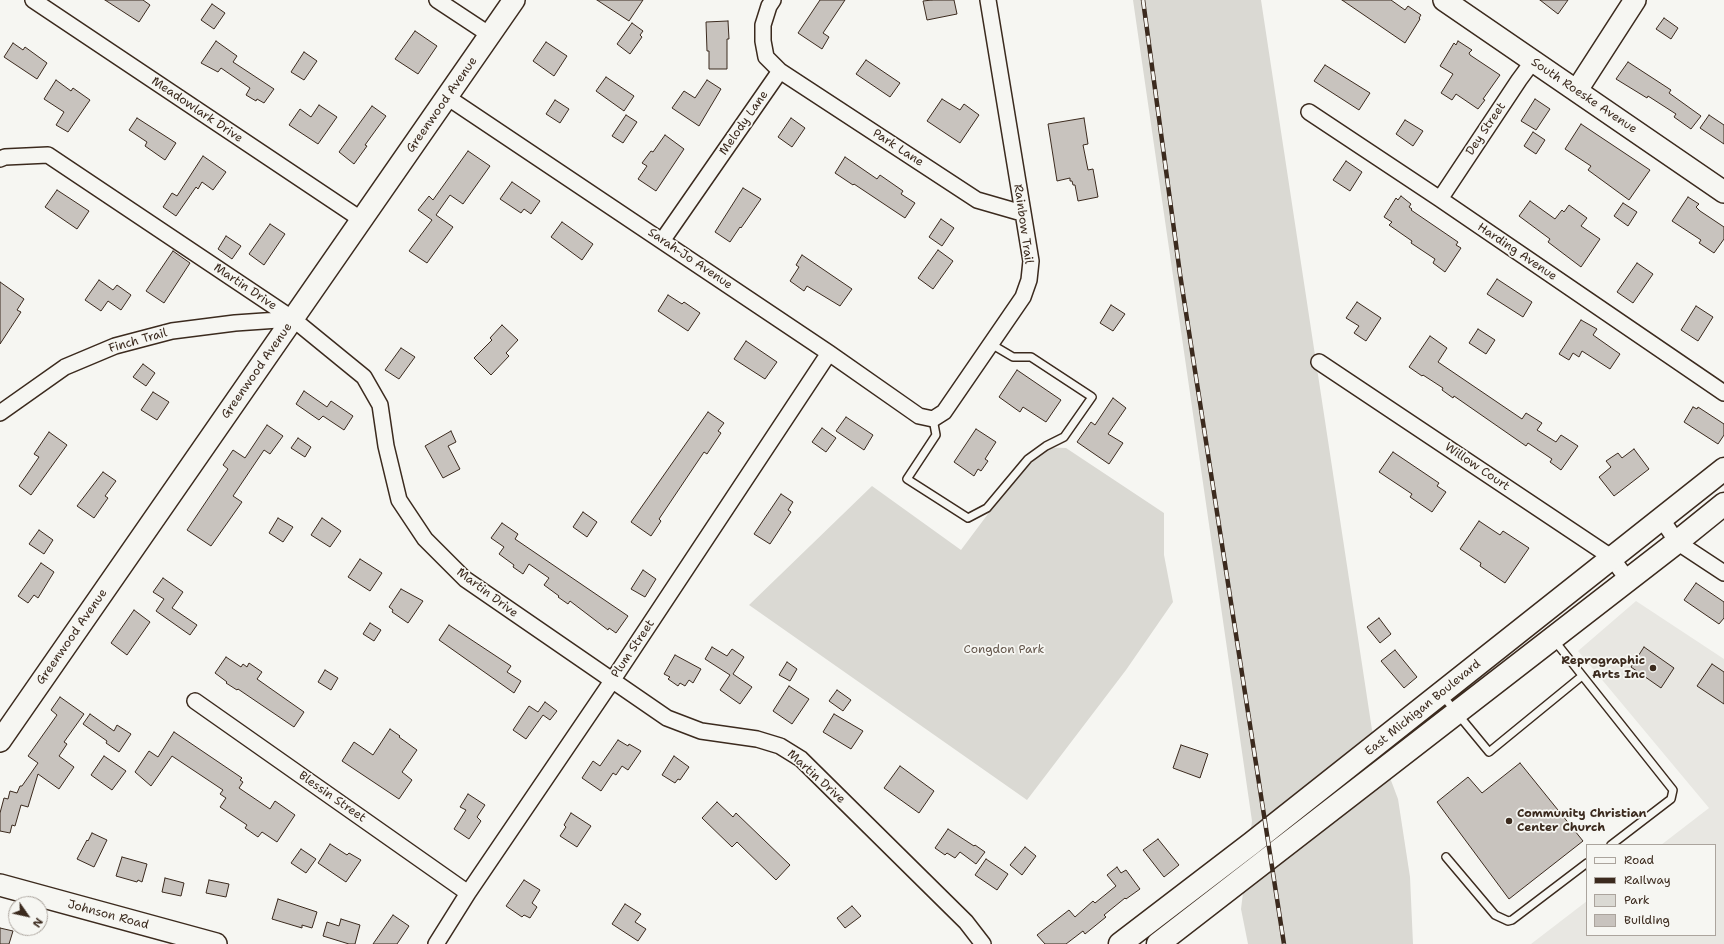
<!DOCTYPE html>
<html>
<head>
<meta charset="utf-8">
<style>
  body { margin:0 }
  #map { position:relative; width:1724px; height:944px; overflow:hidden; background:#f6f6f2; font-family:"Shantell Sans",sans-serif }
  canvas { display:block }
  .legend { position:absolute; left:1586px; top:844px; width:130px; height:92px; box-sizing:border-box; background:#f6f6f2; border:1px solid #aba49d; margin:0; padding:5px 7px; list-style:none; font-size:12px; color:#3b2a1e }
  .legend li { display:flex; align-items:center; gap:8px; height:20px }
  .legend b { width:20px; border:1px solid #aba49d }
  .north { position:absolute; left:8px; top:896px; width:40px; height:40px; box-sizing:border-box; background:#f6f6f2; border:1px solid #aba49d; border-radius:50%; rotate:124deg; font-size:11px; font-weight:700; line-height:16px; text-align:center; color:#3b2a1e }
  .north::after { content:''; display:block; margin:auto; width:14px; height:18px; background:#3b2a1e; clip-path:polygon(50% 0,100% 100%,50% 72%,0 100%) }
</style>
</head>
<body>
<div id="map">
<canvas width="1724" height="944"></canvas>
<ul class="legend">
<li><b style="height:5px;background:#f6f6f2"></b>Road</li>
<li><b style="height:5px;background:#3b2a1e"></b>Railway</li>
<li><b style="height:11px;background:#dad9d3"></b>Park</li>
<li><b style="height:11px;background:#c8c3be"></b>Building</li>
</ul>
<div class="north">N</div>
</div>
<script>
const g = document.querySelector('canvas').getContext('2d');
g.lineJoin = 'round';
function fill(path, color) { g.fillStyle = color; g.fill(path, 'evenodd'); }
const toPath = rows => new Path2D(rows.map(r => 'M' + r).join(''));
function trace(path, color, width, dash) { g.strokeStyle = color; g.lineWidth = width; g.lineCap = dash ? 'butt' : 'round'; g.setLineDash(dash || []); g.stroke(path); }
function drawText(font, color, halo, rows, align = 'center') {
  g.font = font + ' "Shantell Sans",sans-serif'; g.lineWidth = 3.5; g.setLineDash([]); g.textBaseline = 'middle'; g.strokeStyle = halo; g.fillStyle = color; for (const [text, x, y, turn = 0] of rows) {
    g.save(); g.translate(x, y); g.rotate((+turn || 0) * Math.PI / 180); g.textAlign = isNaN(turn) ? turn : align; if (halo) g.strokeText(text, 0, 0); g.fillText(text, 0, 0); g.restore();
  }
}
const built = toPath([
  [1636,601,1724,659,1724,944,1531,944,1587,901,1587,935,1715,935,1715,845,1661,845,1709,808,1578,651]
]);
const green = toPath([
  [1133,0,1261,0,1372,730,1398,799,1410,877,1413,944,1248,944,1241,909,1252,821],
  [1038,447,1066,448,1164,513,1164,555,1173,602,1126,670,1027,800,749,605,872,486,961,550]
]);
const building = toPath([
  [105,0,143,0,150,5,139,22,105,0],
  [597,0,643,0,629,21,597,0],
  [820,0,845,0,823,33,829,37,822,49,798,33,820,0],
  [932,0,954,0,957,14,927,20,923,1,932,0],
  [1342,0,1391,0,1405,10,1408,6,1421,15,1419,18,1420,19,1405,43,1342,0],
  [1540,0,1568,0,1558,14,1540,0],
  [212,4,225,13,214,29,201,20,212,4],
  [1664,18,1678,28,1671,39,1656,29,1664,18],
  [728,21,729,39,727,39,727,69,709,69,709,51,707,51,706,22,728,21],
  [632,23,643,31,640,35,642,37,630,54,617,44,632,23],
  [415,31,437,46,418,74,395,59,415,31],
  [216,41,237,56,233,62,274,89,264,103,257,99,256,101,246,95,250,88,221,68,218,72,201,63,216,41],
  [1458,41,1472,50,1469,53,1470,55,1500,75,1483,99,1485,100,1478,109,1456,94,1452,100,1441,93,1453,74,1440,66,1454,43,1456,45,1458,41],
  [546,42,567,56,554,76,533,61,546,42],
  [13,43,23,50,25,47,47,63,37,79,4,57,13,43],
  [304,52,317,61,304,80,291,72,304,52],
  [866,60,900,83,890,97,856,74,866,60],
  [1628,62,1671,90,1669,93,1701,116,1691,129,1674,117,1676,114,1648,96,1647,98,1616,79,1628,62],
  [1325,65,1370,93,1359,110,1314,81,1325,65],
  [606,77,634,96,624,111,596,91,606,77],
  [56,80,71,91,73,88,90,100,68,132,56,125,64,112,44,99,56,80],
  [707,80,721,89,699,126,672,108,684,91,695,98,707,80],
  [942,99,960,110,964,104,979,115,960,143,927,121,942,99],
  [1535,99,1550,109,1536,130,1521,121,1535,99],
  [555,100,569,109,560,123,546,114,555,100],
  [319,105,337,117,318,144,289,125,300,109,311,117,319,105],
  [372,106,386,116,365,145,367,146,354,164,339,152,372,106],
  [626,115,637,122,623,143,612,136,626,115],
  [1709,115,1724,125,1724,144,1700,128,1709,115],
  [137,118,176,143,165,160,145,146,147,142,129,130,137,118],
  [791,118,805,128,792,147,778,137,791,118],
  [1084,118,1088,144,1083,145,1088,170,1093,169,1098,197,1078,201,1075,185,1073,185,1072,181,1070,181,1070,178,1057,181,1048,124,1084,118],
  [1405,120,1423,131,1413,146,1396,134,1405,120],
  [1581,124,1650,170,1629,200,1588,170,1591,166,1565,149,1581,124],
  [1533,132,1545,140,1536,154,1524,146,1533,132],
  [665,135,684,149,656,191,638,179,647,166,642,163,651,151,653,152,665,135],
  [468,151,490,166,463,204,450,195,436,215,453,227,427,263,409,251,432,220,418,210,429,196,433,200,468,151],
  [203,156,226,172,213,190,202,182,198,189,196,187,176,216,163,207,172,193,177,196,203,156],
  [845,157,877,179,880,175,903,191,901,194,915,203,905,218,854,184,853,185,835,173,845,157],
  [1346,161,1362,172,1350,191,1333,180,1346,161],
  [512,182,540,201,531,214,524,209,521,213,500,199,512,182],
  [743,188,761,199,741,228,740,227,730,242,715,232,743,188],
  [57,190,89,211,77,229,45,207,57,190],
  [1401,196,1411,204,1409,207,1412,209,1411,210,1458,242,1456,245,1461,248,1445,272,1433,263,1435,259,1411,243,1412,241,1389,225,1392,222,1384,217,1396,198,1398,200,1401,196],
  [1688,197,1699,204,1696,207,1700,211,1724,227,1724,239,1714,253,1699,243,1701,240,1672,221,1688,197],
  [1530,201,1555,219,1562,210,1564,212,1569,205,1587,218,1581,226,1600,239,1581,267,1548,242,1550,239,1519,216,1530,201],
  [1623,203,1637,212,1628,226,1614,216,1623,203],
  [941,219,954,228,942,246,929,237,941,219],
  [562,222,593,244,582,260,551,237,562,222],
  [270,224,285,234,264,265,249,254,270,224],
  [226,236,241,246,232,259,218,249,226,236],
  [938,250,953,261,933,289,918,278,938,250],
  [173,251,190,263,164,303,146,291,173,251],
  [802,255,852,289,840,306,807,286,804,291,790,281,799,267,796,265,802,255],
  [1637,263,1653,274,1633,303,1617,292,1637,263],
  [1497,279,1532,302,1523,317,1487,294,1497,279],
  [99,280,113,290,117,285,131,295,121,310,108,301,101,311,85,300,99,280],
  [0,282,24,299,17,310,21,312,0,344,0,282],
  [668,295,682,304,684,302,700,313,688,331,658,311,668,295],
  [1357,302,1381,318,1366,341,1354,333,1359,326,1346,318,1357,302],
  [1111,305,1125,314,1113,331,1100,323,1111,305],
  [1696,306,1713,317,1698,341,1681,330,1696,306],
  [1581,320,1597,329,1593,335,1620,354,1610,369,1582,351,1579,357,1573,353,1569,360,1559,354,1581,320],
  [502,325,518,340,506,353,509,356,491,375,474,358,492,340,490,338,502,325],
  [1478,329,1495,340,1486,354,1469,343,1478,329],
  [1430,336,1447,348,1438,362,1522,419,1526,413,1542,423,1537,430,1556,442,1561,435,1578,446,1561,470,1550,462,1552,459,1528,443,1526,446,1454,396,1453,398,1442,390,1443,388,1423,375,1422,376,1409,367,1430,336],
  [746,341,777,362,765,379,734,359,746,341],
  [401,348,415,357,399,379,385,370,401,348],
  [143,364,155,373,146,386,133,377,143,364],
  [1017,370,1061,400,1046,422,1023,407,1020,412,999,397,1017,370],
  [304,391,327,407,331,401,353,416,344,430,323,416,319,420,296,404,304,391],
  [153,392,169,402,157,420,141,410,153,392],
  [1113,398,1126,408,1108,434,1123,443,1109,464,1077,442,1091,422,1095,425,1113,398],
  [1693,407,1697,409,1698,407,1724,424,1724,435,1718,444,1684,422,1693,407],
  [708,412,724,423,718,431,721,433,707,454,704,452,659,519,661,521,651,536,631,522,708,412],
  [846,417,873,435,864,450,836,431,846,417],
  [267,425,283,436,270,454,264,450,233,496,242,502,211,546,187,530,228,469,223,465,233,450,245,458,267,425],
  [822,428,836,438,826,452,812,442,822,428],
  [976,429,996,442,985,459,988,461,981,471,978,469,974,476,954,462,976,429],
  [451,431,456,442,448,446,460,469,443,478,425,446,451,431],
  [49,432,67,445,31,495,19,486,39,457,34,454,49,432],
  [298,438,311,447,305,457,291,448,298,438],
  [1634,449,1649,469,1614,496,1599,477,1611,467,1606,461,1618,453,1622,458,1634,449],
  [1393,452,1439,483,1437,486,1446,492,1432,512,1410,497,1412,494,1379,472,1393,452],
  [103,472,116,481,105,496,108,498,94,518,77,506,103,472],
  [781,494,793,502,788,510,791,512,770,544,754,534,781,494],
  [583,512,597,522,587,537,573,527,583,512],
  [278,518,293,527,283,542,269,533,278,518],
  [322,518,341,531,330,547,311,535,322,518],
  [1479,521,1500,535,1503,531,1529,548,1505,583,1480,566,1481,563,1460,549,1479,521],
  [502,523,518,534,515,539,628,616,616,633,609,628,608,630,570,601,568,604,558,597,559,596,544,585,549,578,529,564,523,574,513,567,514,565,499,554,504,547,491,538,502,523],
  [39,530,53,540,44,554,29,544,39,530],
  [360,559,382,573,370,591,348,577,360,559],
  [41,563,54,572,38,598,34,595,28,603,18,596,41,563],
  [643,570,656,579,645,597,631,589,643,570],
  [163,578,183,592,172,608,197,625,190,635,156,611,164,599,153,592,163,578],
  [1696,583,1724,602,1724,618,1719,624,1684,600,1696,583],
  [401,589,423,601,408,623,392,612,393,610,389,607,401,589],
  [134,610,150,622,127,655,111,643,134,610],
  [1379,618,1391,634,1380,643,1367,627,1379,618],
  [370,623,381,630,374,641,363,634,370,623],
  [449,625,511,666,507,672,521,681,514,693,439,640,449,625],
  [712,647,727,656,732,649,744,657,733,674,752,687,740,704,720,690,730,675,705,659,712,647],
  [1644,647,1674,668,1661,688,1631,667,1644,647],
  [1395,650,1417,677,1404,688,1381,661,1395,650],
  [675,655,701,669,693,683,689,680,685,686,680,683,678,686,668,679,670,677,664,674,675,655],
  [226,657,241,667,243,664,247,667,249,663,262,672,257,679,304,712,294,727,238,689,237,690,226,683,227,682,215,673,226,657],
  [787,662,797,669,790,681,779,675,787,662],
  [1712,664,1724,672,1724,704,1697,686,1712,664],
  [325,670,338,678,331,690,318,682,325,670],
  [789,686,809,699,792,724,773,711,789,686],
  [837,690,851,700,843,711,829,701,837,690],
  [60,697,84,714,64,742,67,744,59,756,74,767,59,789,38,774,28,807,21,805,15,826,12,825,10,833,0,831,0,813,4,798,8,799,10,791,17,793,20,786,22,786,38,763,28,756,57,715,51,710,60,697],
  [545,702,557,711,550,720,543,715,526,739,513,730,529,706,538,712,545,702],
  [90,714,114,731,117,725,131,734,119,752,106,743,107,741,83,724,90,714],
  [834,714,863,731,851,749,823,732,834,714],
  [390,729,400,736,399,737,417,750,402,772,412,780,399,799,342,761,354,742,373,755,390,729],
  [174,732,242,778,240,780,243,782,239,788,270,809,275,801,295,815,277,842,262,832,258,837,245,828,247,825,220,807,226,798,220,794,223,790,172,756,151,786,135,772,149,751,158,757,174,732],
  [618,740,628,746,629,744,641,751,628,770,622,766,616,775,613,773,601,791,582,778,593,761,600,766,618,740],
  [1181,745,1208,754,1200,778,1173,768,1181,745],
  [104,756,126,771,112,790,91,775,104,756],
  [674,756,689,767,680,780,678,779,675,783,662,775,674,756],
  [1520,763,1583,841,1509,899,1437,802,1468,777,1482,793,1520,763],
  [900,766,934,791,919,813,884,788,900,766],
  [468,794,485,805,477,817,481,821,469,839,454,829,466,810,460,807,468,794],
  [717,802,733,817,736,813,790,865,776,880,737,842,732,847,702,818,717,802],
  [571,813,591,826,577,847,560,836,566,827,564,825,571,813],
  [948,829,974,846,975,845,985,852,976,864,960,852,955,858,947,853,945,855,935,848,948,829],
  [92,833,107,840,94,867,77,859,87,840,88,841,92,833],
  [1158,839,1179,865,1164,877,1143,850,1158,839],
  [330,844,347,855,349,853,361,860,346,882,318,863,330,844],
  [1025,847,1036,856,1022,875,1010,865,1025,847],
  [301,849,316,859,306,873,291,863,301,849],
  [122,857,147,864,142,882,138,880,137,882,116,876,122,857],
  [986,859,1008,874,997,890,975,875,986,859],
  [1117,867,1121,873,1126,870,1140,889,1126,899,1125,898,1104,915,1106,917,1085,934,1083,931,1066,944,1045,944,1037,935,1069,910,1075,917,1093,901,1095,903,1116,886,1107,875,1117,867],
  [165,878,184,883,181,896,162,892,165,878],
  [209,880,229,884,226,897,206,893,209,880],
  [524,880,540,890,532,903,537,907,530,918,524,915,522,917,506,906,524,880],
  [278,899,317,912,312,928,302,925,302,928,272,919,278,899],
  [625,904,641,914,635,922,646,929,638,941,612,924,625,904],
  [852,906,861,916,845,928,837,918,852,906],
  [393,915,409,926,397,944,373,944,393,915],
  [341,919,360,925,355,944,349,944,323,936,327,922,339,926,341,919],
  [0,928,13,931,9,944,0,944,0,928]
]);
const lane = toPath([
  [933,419,936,435,907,479,968,518,987,508,1028,459,1046,446,1064,437,1092,397,1031,357,1013,357,991,344],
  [1554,640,1673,790,1671,799,1611,845],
  [1442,695,1489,752,1582,676],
  [1446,857,1495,915,1508,921,1512,920,1587,863]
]);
const street = toPath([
  [33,0,362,220],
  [437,0,490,35],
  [780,71,977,200,1022,213],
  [447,97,829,353,919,416,933,419,944,412,1023,297,1029,280,1031,261,988,0],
  [1309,112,1440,199,1724,393],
  [0,159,5,157,48,155,293,319,364,377,380,405,386,446,399,500,425,539,465,579,667,718,701,731,757,739,780,746,801,759,966,922,983,944],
  [1440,199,1519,80,1533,61],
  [662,241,780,71,766,57,763,41,763,25,769,6,773,0],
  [1319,362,1611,557,1628,580],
  [0,413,65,367,115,346,172,331,235,323,293,319],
  [1661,518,1677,542,1724,573],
  [195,701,468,893],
  [436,944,468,893,612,681,829,353]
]);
const secondary = toPath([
  [1444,0,1724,192],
  [1577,90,1635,0],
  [0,741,514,0],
  [0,885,216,944]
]);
const primary = toPath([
  [1120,944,1252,843,1724,469],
  [1158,944,1677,542,1724,504]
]);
const rail = toPath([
  [1143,0,1180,274,1284,944]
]);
const markers = [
  [1653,668,4,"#3b2a1e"],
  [1509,821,4,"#3b2a1e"]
];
const streetNames = [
  ["South Roeske Avenue",1584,96,34],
  ["Greenwood Avenue",442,105,-55],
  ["Meadowlark Drive",197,110,34],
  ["Melody Lane",744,123,-55],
  ["Dey Street",1486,129,-56],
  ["Park Lane",898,148,33],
  ["Rainbow Trail",1023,224,82],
  ["Harding Avenue",1517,252,34],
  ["Sarah-Jo Avenue",690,259,34],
  ["Martin Drive",245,287,34],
  ["Finch Trail",138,341,-16],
  ["Greenwood Avenue",257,371,-55],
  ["Willow Court",1477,467,34],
  ["Martin Drive",487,593,37],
  ["Greenwood Avenue",72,637,-55],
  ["Plum Street",633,649,-56],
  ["East Michigan Boulevard",1423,708,-39],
  ["Martin Drive",816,777,42],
  ["Blessin Street",332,797,35],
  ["Johnson Road",108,915,15]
];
const parkNames = [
  ["Congdon Park",1004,650]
];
const poiNames = [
  ["Reprographic",1645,661],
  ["Arts Inc",1645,675],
  ["Community Christian",1517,814,"left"],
  ["Center Church",1517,828,"left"]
];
fill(built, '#e8e7e2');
fill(green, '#dad9d3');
fill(building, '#c8c3be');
trace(building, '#3b2a1e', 1);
trace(lane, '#3b2a1e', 10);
trace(street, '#3b2a1e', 18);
trace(secondary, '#3b2a1e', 24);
trace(primary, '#3b2a1e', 25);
trace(lane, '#f6f6f2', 7);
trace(street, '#f6f6f2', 15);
trace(secondary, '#f6f6f2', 21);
trace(primary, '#f6f6f2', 22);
trace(rail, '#3b2a1e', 4.5);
trace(rail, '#f6f6f2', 3, [9]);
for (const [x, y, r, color] of markers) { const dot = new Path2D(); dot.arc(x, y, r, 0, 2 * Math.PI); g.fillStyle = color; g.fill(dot); trace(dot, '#f6f6f2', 1.5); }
drawText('12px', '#3b2a1e', '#f6f6f2', streetNames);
drawText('12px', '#63564b', '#f6f6f2', parkNames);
drawText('bold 12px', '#3b2a1e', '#f6f6f2', poiNames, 'right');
</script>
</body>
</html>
